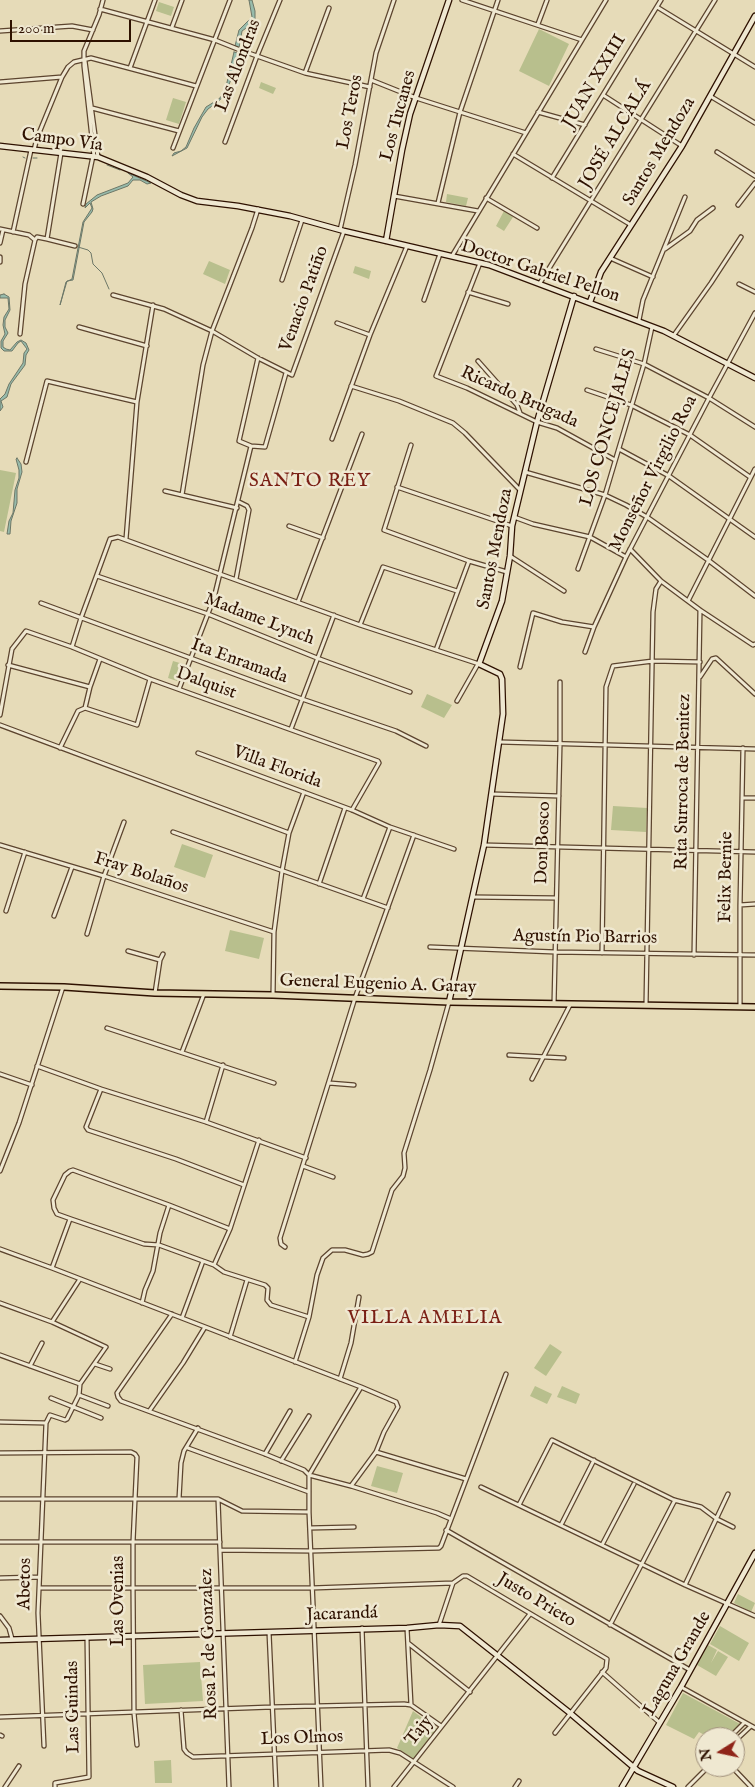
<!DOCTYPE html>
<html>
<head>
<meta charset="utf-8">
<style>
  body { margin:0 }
  #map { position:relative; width:755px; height:1787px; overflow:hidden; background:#e6dbb8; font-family:"IM FELL English",serif }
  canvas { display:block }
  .north { position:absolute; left:695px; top:1727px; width:50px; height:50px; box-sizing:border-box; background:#efe8d1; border:1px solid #a2927d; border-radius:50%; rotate:260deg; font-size:14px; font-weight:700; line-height:20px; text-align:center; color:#2e1100 }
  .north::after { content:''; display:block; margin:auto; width:18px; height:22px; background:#8f2418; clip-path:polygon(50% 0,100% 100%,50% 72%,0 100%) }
  .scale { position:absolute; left:10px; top:20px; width:121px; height:22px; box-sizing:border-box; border:2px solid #2e1100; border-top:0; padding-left:6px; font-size:15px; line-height:18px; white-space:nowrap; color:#2e1100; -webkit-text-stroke:4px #efe8d1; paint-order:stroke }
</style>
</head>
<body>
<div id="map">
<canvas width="755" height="1787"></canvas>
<div class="north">N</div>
<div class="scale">200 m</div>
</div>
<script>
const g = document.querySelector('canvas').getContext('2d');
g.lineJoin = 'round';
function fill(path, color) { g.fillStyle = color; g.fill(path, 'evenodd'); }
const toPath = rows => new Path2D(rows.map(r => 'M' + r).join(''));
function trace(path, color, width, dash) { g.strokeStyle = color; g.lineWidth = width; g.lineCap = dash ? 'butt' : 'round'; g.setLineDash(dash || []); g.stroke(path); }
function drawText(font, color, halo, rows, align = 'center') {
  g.font = font + ' "IM FELL English",serif'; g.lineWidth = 5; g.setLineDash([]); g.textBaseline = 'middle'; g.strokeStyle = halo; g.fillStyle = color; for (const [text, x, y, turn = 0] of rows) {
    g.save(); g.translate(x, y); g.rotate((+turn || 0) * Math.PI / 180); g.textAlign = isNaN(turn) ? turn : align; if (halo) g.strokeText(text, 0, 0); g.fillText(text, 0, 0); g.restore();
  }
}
const green = toPath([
  [159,2,174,7,171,16,156,11],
  [539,29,569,44,549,86,519,71],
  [261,82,276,88,273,94,259,88],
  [173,98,186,102,179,124,166,120],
  [447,194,468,198,466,206,446,202],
  [504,211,513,217,504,231,496,226],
  [209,261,230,270,225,284,203,274],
  [355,266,371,271,369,279,353,273],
  [0,470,16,473,4,532,0,531],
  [173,661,183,664,177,681,168,678],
  [427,694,452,705,444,718,421,707],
  [613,806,647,808,646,832,611,830],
  [182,844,213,855,205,878,174,867],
  [230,930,264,938,259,959,225,951],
  [550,1344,562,1352,546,1376,534,1368],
  [535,1386,552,1394,547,1404,530,1396],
  [562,1386,580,1394,576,1404,557,1397],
  [377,1466,403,1473,397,1493,371,1486],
  [738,1594,755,1603,751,1612,734,1603],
  [720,1626,749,1643,739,1661,710,1644],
  [708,1645,717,1650,711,1663,718,1651,728,1657,716,1676,697,1665],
  [200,1662,203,1701,145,1704,143,1665],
  [683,1693,742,1725,732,1737,708,1737,699,1732,694,1739,666,1725],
  [413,1711,437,1729,414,1759,397,1748],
  [171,1760,172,1783,155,1783,154,1761]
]);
const water = toPath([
  [249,0,252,0,255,11,255,19,252,24,242,31,239,48,235,46,239,30,252,17,249,0],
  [234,52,238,53,234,72,226,92,219,101,208,109,202,117,187,148,172,156,174,153,181,151,186,147,194,128,206,107,219,99,225,91,234,52],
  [128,173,151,183,147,184,140,180,133,180,128,186,101,196,91,202,93,209,92,212,84,222,73,280,67,281,60,305,66,282,72,279,83,222,92,208,90,203,85,208,86,204,97,195,128,183,133,177,128,173],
  [4,294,9,297,10,310,5,320,5,327,8,333,3,341,3,347,6,349,10,350,17,342,21,340,26,343,29,350,26,355,25,365,11,384,7,397,1,401,3,407,0,411,0,399,5,394,9,384,23,363,24,353,27,349,21,341,18,343,12,351,4,351,1,348,1,341,5,334,3,325,4,317,9,309,8,298,0,298,0,295,4,294],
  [17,458,21,464,22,472,17,489,17,503,11,521,10,534,7,534,9,521,13,513,15,490,19,478,19,470,16,459,17,458]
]);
const stream = toPath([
  [23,157,25,158],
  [33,158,37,158],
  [107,165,120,170],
  [78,247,88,250,91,253,93,264,102,273,109,289]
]);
const street = toPath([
  [462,0,582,40],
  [657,7,755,67],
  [100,9,215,40,240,50,305,73,370,87],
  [538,24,547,0],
  [172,27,182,0],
  [0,31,72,26,93,30],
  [85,61,98,157],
  [130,68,155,0],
  [305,73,329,8],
  [371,80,416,98,526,133],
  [0,82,62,77],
  [603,95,682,146],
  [710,96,755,123],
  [92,108,179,131],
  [538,112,585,125],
  [225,142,257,56,280,0],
  [173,148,230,0],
  [34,150,37,138,62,77,68,67,74,62,91,58,196,86],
  [717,152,755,176],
  [513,154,631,225],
  [94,156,84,66,84,51,99,15,103,0],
  [552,178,661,0],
  [394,196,478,211],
  [486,198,537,228],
  [438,203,460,112,498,0],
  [83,204,93,156],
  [738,205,755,183],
  [0,229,29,235,35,240,37,237,47,239,75,246],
  [340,230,355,165,376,53,394,0],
  [13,232,31,150],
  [47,239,61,153],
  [0,243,3,230],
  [665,249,690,231,697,220,713,208],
  [452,256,606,0],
  [0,257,0,262],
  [610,258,653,277],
  [480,263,436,376,467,388,537,422,557,428,615,460],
  [282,280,302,220],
  [540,283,715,0],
  [739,284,755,292],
  [468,292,508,304],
  [113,295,164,309,212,331,258,358,292,375,344,231],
  [424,300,440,254],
  [639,320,643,300,685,197],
  [337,323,370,335],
  [79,327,147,346],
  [20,334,25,284,35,240],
  [674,335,711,283,741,237],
  [596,349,644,364,709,398,755,427],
  [258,358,239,441,251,446,265,447,286,373],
  [478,361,517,405,520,413],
  [351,386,399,401,453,423,465,433,520,490],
  [587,390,631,405,690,435,750,477],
  [332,439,370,335,407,246],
  [411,445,384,530,469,561,507,572],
  [619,449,669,476,755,537],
  [26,462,47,381,137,402],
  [525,472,605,495,626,505,647,517,708,560,755,596],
  [397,487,512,526],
  [165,491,237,508],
  [182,495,203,365,212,331,252,228,258,209],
  [514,517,533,524,590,537,626,557],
  [289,526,323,538],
  [126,539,137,402,153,305],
  [630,549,661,581,700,610,753,645,755,644],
  [510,556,564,591],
  [578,569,605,495,644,364,652,327],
  [97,576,208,614,317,658,410,692],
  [236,579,249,510,247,506,239,502],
  [688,601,755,469],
  [298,602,362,434],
  [41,603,302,699,396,731,426,746],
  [360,625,383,567,457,591],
  [72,647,81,618,110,539,118,537,360,625,479,664],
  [436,650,469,561],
  [585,652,594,627,626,557,709,398,755,313],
  [8,665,90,687],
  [520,667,533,613,562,622,594,627],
  [700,677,712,659,716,658,755,694],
  [179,689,214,598,251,446],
  [457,701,478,664],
  [85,708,90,687,100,659],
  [0,715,12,649,26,631,72,647,150,679,378,761,379,763,352,810],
  [0,725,289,833],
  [291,729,334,615],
  [500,742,755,749],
  [60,748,78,711,85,708,137,725,150,679],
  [198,753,352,810,390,827,454,849],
  [492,794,559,796],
  [743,798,755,798],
  [173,832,388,908],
  [0,845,104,876,274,932],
  [484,845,755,852],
  [319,884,345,808],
  [473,897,556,898],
  [363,899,390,827],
  [740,905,755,904],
  [6,911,25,852],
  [54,916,72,867],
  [87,934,104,876,124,822],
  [430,947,555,952,755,955],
  [128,951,160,960],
  [602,953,606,687,613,666,653,661,700,662],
  [694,955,700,610],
  [155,993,160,960,163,954],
  [273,995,274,932,282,871,289,833,304,792],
  [554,1004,560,744,560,682],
  [646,1005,653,612,656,589,661,581],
  [740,1007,740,905,743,748],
  [107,1028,274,1083],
  [182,1052,204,994],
  [509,1055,564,1058],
  [37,1066,101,1089,206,1122,306,1158],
  [0,1074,32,1085],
  [532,1079,570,1005],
  [329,1083,354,1085],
  [101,1089,86,1127,88,1130,176,1159,244,1185],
  [206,1122,223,1065],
  [303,1166,333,1177],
  [0,1171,19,1123,63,987],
  [230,1229,169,1205,73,1170,70,1171,65,1175,53,1200,54,1208,57,1214,71,1219,144,1244,159,1245,214,1265,224,1272,265,1285,268,1288,267,1300,271,1305,309,1317],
  [285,1247,281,1244,280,1238,355,998,414,835],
  [0,1249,52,1268,361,1387,309,1475,309,1512,321,1787],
  [214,1265,230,1229,259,1140],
  [52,1268,70,1219],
  [0,1303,52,1322,106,1347,80,1384,79,1395,67,1419,65,1420,50,1415,46,1423,38,1613,44,1746],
  [142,1303,145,1290,153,1271,160,1233,169,1205],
  [172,1314,117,1393,118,1397,121,1401,265,1454,304,1470,309,1475,351,1486,437,1513,451,1519],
  [182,1318,203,1261],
  [52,1322,80,1279],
  [230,1337,247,1280],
  [0,1355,80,1384],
  [295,1362,309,1317,317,1275,323,1258,332,1250,345,1250,363,1255,368,1254,372,1252,392,1190,403,1176,405,1168,404,1153,430,1070,449,1002],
  [95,1364,110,1369],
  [30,1366,42,1343],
  [340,1379,351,1343,359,1297],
  [79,1395,108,1406],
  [51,1398,101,1418],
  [150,1410,183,1363,205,1327],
  [0,1422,46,1423],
  [188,1448,309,1492],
  [376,1452,466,1479],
  [0,1453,131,1452,135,1454,137,1457,133,1542,133,1588,134,1713,137,1745],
  [265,1454,290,1411],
  [281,1461,309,1416],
  [351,1486,376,1452,384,1432,398,1407,396,1402,361,1387],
  [481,1487,685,1585,755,1616],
  [0,1499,218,1499,242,1511,309,1512],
  [179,1499,181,1463,184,1451,198,1428],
  [218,1499,229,1787],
  [519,1505,552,1440,674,1500,701,1507,717,1519,733,1527],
  [561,1525,594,1460],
  [310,1528,354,1527],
  [446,1530,690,1670],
  [0,1542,220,1542],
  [602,1545,634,1484],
  [220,1550,311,1551,439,1548,441,1546,506,1374],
  [0,1578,39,1577],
  [453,1583,463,1576,467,1576,607,1659,606,1668,555,1733],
  [685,1585,728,1494],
  [39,1588,312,1588,453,1583,439,1625],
  [0,1616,9,1628,12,1639],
  [610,1625,675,1500],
  [362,1628,368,1787],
  [407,1628,411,1705],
  [269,1632,276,1787],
  [408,1643,470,1692],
  [602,1672,660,1723],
  [681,1687,755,1728],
  [181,1710,184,1749,187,1753,193,1757,389,1750,400,1753,453,1787],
  [0,1717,272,1707,404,1704,411,1705,441,1726],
  [0,1735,2,1736],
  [730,1737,744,1723],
  [735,1741,751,1726],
  [732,1767,751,1787],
  [5,1787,19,1766],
  [55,1787,55,1783,89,1777,87,1637],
  [394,1787,530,1614],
  [515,1787,519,1781],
  [688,1787,708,1767]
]);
const secondary = toPath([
  [0,146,98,157,147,177,181,195,197,201,238,206,290,216,344,231,489,265,664,331,755,378],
  [386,241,402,150,410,114,449,0],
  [590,302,601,272,682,146,755,16],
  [449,1002,484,845,503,714,502,679,500,674,479,664,502,601,510,556,512,526,537,422,574,296],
  [0,1640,407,1628,439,1625,460,1626,570,1713,638,1771,673,1787],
  [622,1787,681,1687,755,1553]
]);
const primary = toPath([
  [0,986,64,987,155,993,273,995,449,1002,755,1007]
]);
const streetNames = [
  ["Las Alondras",239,66,-69],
  ["JUAN XXIII",595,82,-59],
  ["Los Teros",351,112,-79],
  ["Los Tucanes",399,116,-75],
  ["JOSÉ ALCALÁ",616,135,-59],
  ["Campo Vía",62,141,8],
  ["Santos Mendoza",660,152,-59],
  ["Doctor Gabriel Pellon",540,272,18],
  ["Venacio Patiño",305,299,-70],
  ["Ricardo Brugada",519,398,24],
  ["LOS CONCEJALES",609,428,-74],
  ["Monseñor Virgilio Roa",654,474,-63],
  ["Santos Mendoza",496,549,-79],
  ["Madame Lynch",259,620,21],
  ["Ita Enramada",239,662,20],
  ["Dalquist",206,684,20],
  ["Villa Florida",277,768,20],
  ["Rita Surroca de Benitez",684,782,-89],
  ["Don Bosco",544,843,-88],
  ["Fray Bolaños",141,874,18],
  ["Felix Bernie",727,877,-89],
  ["Agustín Pio Barrios",585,938,1],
  ["General Eugenio A. Garay",378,985,2],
  ["Abetos",26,1584,-89],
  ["Las Ovenias",119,1601,-90],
  ["Justo Prieto",536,1601,31],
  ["Jacarandá",342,1615,-2],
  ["Rosa P. de Gonzalez",210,1644,-92],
  ["Laguna Grande",678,1664,-60],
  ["Las Guindas",74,1707,-91],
  ["Tajy",420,1731,-52],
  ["Los Olmos",302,1739,-2]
];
const neighbourhoodNames = [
  ["SANTO REY",310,482],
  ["VILLA AMELIA",425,1319]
];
fill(green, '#b8bf8d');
fill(water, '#97bbab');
trace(water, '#6d7767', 1);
trace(stream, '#6d7767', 1);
trace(street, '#5c442e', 5.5);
trace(secondary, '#2e1100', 7);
trace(primary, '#2e1100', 8);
trace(street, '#efe8d1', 3);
trace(secondary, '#efe8d1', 4.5);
trace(primary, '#e6dbb8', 5);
drawText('18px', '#2e1100', '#efe8d1', streetNames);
g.letterSpacing = '1px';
drawText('19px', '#7a1f14', '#efe8d1', neighbourhoodNames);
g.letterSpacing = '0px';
</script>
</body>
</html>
